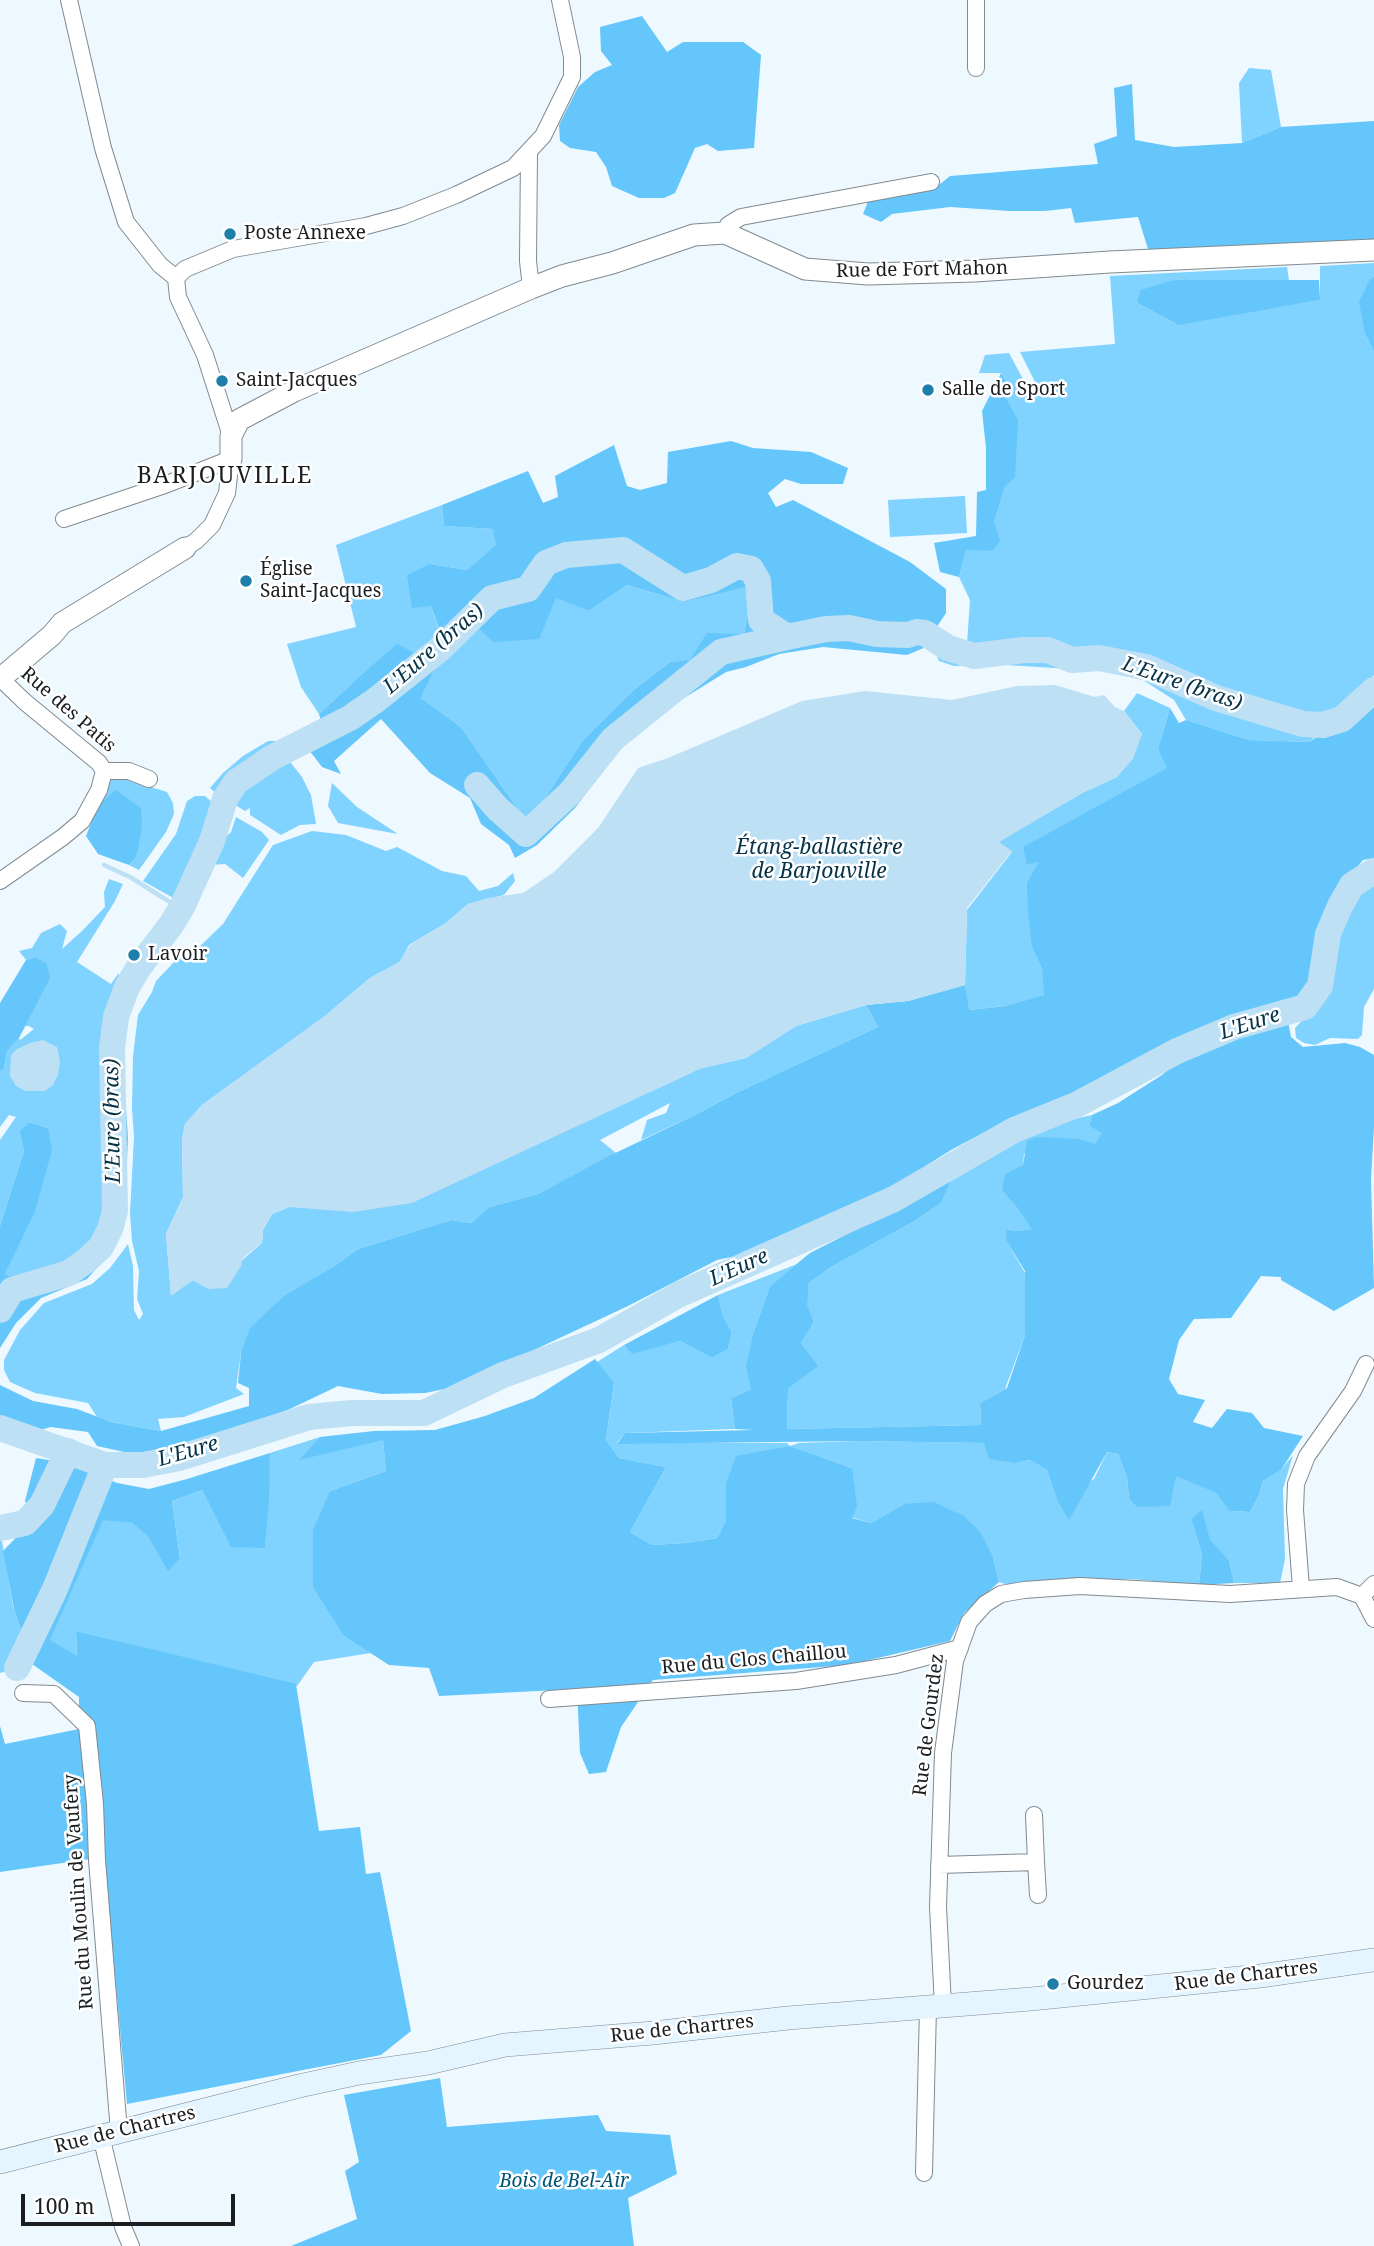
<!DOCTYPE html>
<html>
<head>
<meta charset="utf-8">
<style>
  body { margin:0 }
  #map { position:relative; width:1374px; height:2246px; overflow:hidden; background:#eef8ff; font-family:"Noto Serif",serif }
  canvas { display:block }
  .scale { position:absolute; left:21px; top:2194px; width:214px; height:32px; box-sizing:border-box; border:4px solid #1a1e20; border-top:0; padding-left:9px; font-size:21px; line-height:24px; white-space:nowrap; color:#1a1e20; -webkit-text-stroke:5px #fff; paint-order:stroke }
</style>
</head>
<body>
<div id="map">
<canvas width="1374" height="2246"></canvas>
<div class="scale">100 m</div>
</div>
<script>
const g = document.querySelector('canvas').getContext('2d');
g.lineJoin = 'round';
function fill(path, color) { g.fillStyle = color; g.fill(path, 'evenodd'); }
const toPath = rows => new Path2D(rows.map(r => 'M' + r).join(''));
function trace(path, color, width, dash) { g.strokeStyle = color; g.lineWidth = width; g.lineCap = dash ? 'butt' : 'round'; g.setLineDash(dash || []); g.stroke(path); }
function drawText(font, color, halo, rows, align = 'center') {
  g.font = font + ' "Noto Serif",serif'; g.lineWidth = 5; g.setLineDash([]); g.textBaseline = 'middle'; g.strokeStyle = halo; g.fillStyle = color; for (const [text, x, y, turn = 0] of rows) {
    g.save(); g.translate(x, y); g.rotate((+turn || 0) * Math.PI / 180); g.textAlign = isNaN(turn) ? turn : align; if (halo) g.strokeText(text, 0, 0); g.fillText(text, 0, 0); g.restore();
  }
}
const green = toPath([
  [1249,68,1271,70,1281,127,1242,143,1239,83],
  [1374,263,1374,276,1370,279,1365,334,1374,352,1374,675,1349,707,1309,742,1249,740,1186,720,1174,700,1143,680,1102,671,1007,665,954,666,939,661,935,652,967,643,970,600,959,577,966,549,992,551,994,522,1005,485,1005,396,1014,392,1001,373,979,373,985,355,1009,353,1032,396,1042,396,1020,352,1115,344,1110,276,1287,267,1289,280,1174,280,1137,303,1176,324,1320,300,1320,266],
  [965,496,967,533,890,537,888,500],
  [442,505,444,526,494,529,497,545,467,570,430,564,431,606,440,632,419,656,397,645,362,674,319,714,301,687,287,644,356,627,336,545],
  [753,584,744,634,690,661,670,662,636,688,583,740,528,824,461,727,421,698,437,665,476,625,556,597,589,611,627,585,684,602],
  [1137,693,1170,708,1158,749,1168,768,1024,847,1040,862,1032,947,1042,969,1045,995,1005,1006,968,1010,965,985,967,910,1012,852,998,842,1082,793,1117,777,1142,734,1124,711],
  [268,741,278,741,283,745,241,768,226,783,220,797,210,788,223,773,243,756],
  [287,758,302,777,311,795,316,824,300,825,281,835,250,815,250,808,245,811,232,803,239,791],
  [111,775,167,792,173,803,174,814,166,832,139,870,129,865,134,860,98,805],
  [332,783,357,807,398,834,338,823,328,806],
  [195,796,205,796,214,804,208,813,188,879,177,900,143,881,176,834,187,801],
  [236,817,262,832,269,840,243,878,225,864,210,865,225,838,231,832],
  [312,831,346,835,386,851,397,847,442,871,466,876,479,891,498,886,513,873,515,881,504,895,468,904,446,923,409,945,400,962,370,978,325,1016,202,1105,185,1124,182,1139,183,1197,166,1234,171,1295,193,1280,209,1289,262,1243,263,1230,272,1214,289,1207,315,1207,702,1068,746,1058,796,1026,866,1005,878,1027,734,1094,697,1114,641,1140,647,1120,666,1113,670,1103,600,1140,616,1153,538,1194,489,1207,471,1223,451,1220,358,1249,333,1267,241,1353,236,1388,244,1394,184,1417,158,1419,161,1431,111,1422,97,1417,88,1403,35,1393,10,1382,4,1370,4,1360,20,1330,44,1303,92,1284,110,1268,128,1244,133,1266,134,1310,139,1320,143,1314,137,1299,139,1271,132,1241,130,1214,134,1137,132,1109,133,1056,138,1015,152,992,156,981,175,961,196,950,223,924,273,845],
  [1374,876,1374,989,1364,1007,1362,1035,1358,1039,1330,1038,1315,1045,1304,1043,1296,1038,1295,1028,1318,1004,1334,978,1337,920,1352,898],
  [109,879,123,884,115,901,77,962,111,984,118,974,124,977,115,999,109,1019,105,1056,107,1222,98,1239,84,1254,52,1272,20,1280,5,1274,16,1249,48,1128,29,1122,21,1131,24,1151,0,1226,0,1140,16,1117,9,1115,0,1127,0,1071,4,1069,7,1051,19,1038,20,1040,34,1029,29,1026,25,1026,50,979,35,957,26,960,19,951,32,948,41,933,60,924,67,931,62,949,82,931,105,907,104,892],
  [1092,1115,1089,1126,1103,1133,1095,1145,1080,1139,1024,1154,1023,1165,1002,1191,1018,1209,1033,1229,1019,1231,1007,1229,1007,1242,1025,1273,1025,1335,1005,1389,980,1403,981,1425,787,1429,788,1389,817,1366,801,1343,814,1322,806,1302,809,1283,831,1267,913,1222,941,1203,951,1181,1020,1141,1059,1122],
  [797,1264,770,1286,754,1331,751,1389,731,1398,735,1429,625,1433,617,1443,787,1443,790,1446,799,1443,857,1441,984,1443,1016,1463,1030,1460,1047,1470,1057,1500,1094,1479,1107,1452,1118,1454,1127,1478,1129,1498,1176,1475,1216,1493,1231,1511,1250,1512,1259,1495,1263,1481,1281,1470,1293,1455,1283,1489,1285,1559,1280,1583,1234,1583,1229,1560,1209,1540,1202,1511,1191,1519,1202,1554,1199,1585,1131,1579,1011,1586,999,1582,993,1557,904,1504,871,1523,851,1517,852,1468,790,1446,726,1483,726,1520,717,1538,685,1543,652,1545,630,1532,666,1467,619,1458,606,1440,614,1384,597,1362,624,1345,632,1353,680,1341,712,1358,728,1349,732,1332,723,1316,718,1295],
  [320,1437,301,1459,383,1439,386,1471,330,1491,344,1636,371,1653,314,1662,297,1686,76,1631,77,1657,49,1640,103,1519,132,1523,148,1535,168,1572,180,1557,172,1501,202,1490,231,1546,265,1547,270,1453],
  [0,1529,13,1606,32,1664,0,1673]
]);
const forest = toPath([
  [642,16,667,52,683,42,743,42,761,55,754,148,718,151,707,144,695,148,675,193,664,198,639,198,612,186,606,167,596,152,570,148,560,141,559,125,578,87,595,72,612,65,601,51,600,27],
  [1132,84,1135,140,1174,147,1242,143,1281,127,1374,121,1374,242,1149,252,1138,217,1075,223,1071,208,1045,211,1010,211,950,207,892,214,881,222,863,214,869,199,934,189,950,176,1098,164,1094,144,1117,136,1114,88],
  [1374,276,1374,352,1365,334,1359,302,1370,279],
  [1174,280,1319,280,1320,300,1178,325,1137,303,1141,290],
  [1001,373,1014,393,1005,397,1018,420,1015,477,1005,486,994,522,1000,541,992,551,966,550,959,577,940,572,934,543,976,536,977,492,986,490,986,448,982,411],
  [731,441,753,448,811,452,848,468,843,484,801,484,785,479,768,493,776,507,793,500,910,562,946,589,946,613,936,628,914,628,933,644,907,655,823,647,779,654,746,667,726,672,676,703,620,749,575,808,537,845,515,858,509,845,481,824,470,798,430,773,381,719,334,761,341,774,322,767,309,750,325,736,319,714,362,674,397,644,437,665,421,698,461,727,528,824,583,740,636,688,670,662,690,660,707,633,744,634,753,585,684,602,627,585,589,611,556,598,539,639,493,642,476,625,457,644,443,639,431,606,412,608,407,575,430,564,467,570,496,545,493,529,444,526,442,505,528,471,543,503,558,497,555,476,614,445,627,486,640,490,667,483,668,452],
  [1374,699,1374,858,1363,860,1337,892,1323,923,1322,944,1315,982,1303,999,1205,1032,1125,1075,1004,1122,951,1150,852,1212,759,1251,717,1260,628,1306,455,1387,425,1393,382,1394,338,1386,290,1409,242,1428,172,1451,129,1453,97,1446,88,1432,51,1427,29,1433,0,1428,0,1385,33,1401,77,1409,111,1422,161,1431,249,1406,249,1388,238,1383,241,1353,250,1328,284,1296,333,1267,358,1249,451,1220,471,1223,489,1207,538,1194,609,1156,697,1114,736,1093,878,1027,866,1005,908,1001,965,985,969,1010,1005,1006,1044,995,1042,969,1032,947,1028,910,1027,883,1039,862,1027,864,1023,847,1167,768,1158,749,1170,708,1179,723,1186,720,1249,740,1309,742],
  [116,790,141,808,142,826,138,850,134,860,129,865,98,854,86,836,98,805],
  [35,957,47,964,50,979,19,1038,7,1051,4,1069,0,1071,0,1003,26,960],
  [1287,1016,1291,1037,1303,1047,1345,1043,1360,1047,1374,1055,1374,1127,1371,1179,1374,1288,1334,1311,1281,1280,1281,1277,1261,1276,1231,1318,1194,1319,1179,1340,1169,1379,1178,1394,1205,1400,1193,1422,1212,1428,1227,1409,1252,1413,1264,1428,1303,1436,1281,1470,1263,1481,1259,1495,1250,1512,1230,1511,1216,1493,1176,1476,1170,1506,1137,1507,1129,1498,1127,1478,1118,1454,1107,1452,1069,1520,1057,1500,1047,1470,1030,1460,1016,1463,989,1459,984,1443,857,1441,617,1444,625,1433,755,1430,735,1429,731,1398,751,1389,746,1366,754,1331,770,1286,810,1253,951,1181,941,1203,913,1222,831,1267,809,1283,807,1304,814,1322,801,1343,818,1366,788,1389,787,1429,981,1425,980,1403,1007,1388,1025,1335,1025,1271,1007,1242,1006,1229,1019,1231,1032,1229,1018,1209,1002,1191,1005,1174,1023,1165,1027,1141,1037,1137,1080,1139,1095,1144,1102,1133,1089,1126,1092,1115,1118,1103,1162,1075,1193,1048,1233,1032],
  [116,1092,125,1093,128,1138,124,1228,104,1260,87,1279,41,1298,16,1323,0,1348,0,1320,3,1309,13,1293,70,1276,90,1262,102,1249,111,1232,117,1213],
  [29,1122,48,1128,52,1150,35,1211,5,1274,20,1280,9,1289,0,1301,0,1226,24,1151,20,1131],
  [718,1295,723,1316,732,1332,728,1349,712,1358,680,1341,632,1354,624,1345],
  [595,1359,614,1383,606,1440,619,1458,666,1467,630,1532,652,1545,685,1543,717,1538,726,1520,726,1483,736,1456,790,1446,852,1468,857,1506,852,1518,871,1523,904,1504,933,1502,964,1516,981,1533,993,1557,999,1582,964,1613,950,1641,848,1665,653,1680,621,1727,606,1772,589,1774,580,1753,577,1689,439,1696,429,1668,389,1665,344,1636,313,1587,313,1530,330,1491,386,1471,383,1440,299,1460,320,1437,374,1431,435,1430,485,1416,534,1398],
  [270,1453,269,1499,265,1548,231,1547,202,1490,172,1501,180,1558,168,1572,148,1536,132,1523,103,1520,50,1640,77,1656,76,1631,296,1684,319,1831,360,1827,366,1874,380,1872,411,2031,381,2055,127,2104,104,1857,0,1872,0,1726,5,1744,79,1729,79,1697,32,1664,14,1609,3,1551,34,1519,25,1501,36,1458,68,1463,117,1483,149,1489,187,1479],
  [1202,1510,1210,1540,1229,1560,1234,1583,1199,1585,1202,1554,1191,1519],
  [440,2078,447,2127,598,2115,606,2131,670,2135,677,2174,628,2198,634,2246,291,2246,357,2219,345,2171,359,2162,344,2095]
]);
const water = toPath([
  [1055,685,1095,697,1104,695,1115,707,1124,711,1142,734,1133,759,1117,777,1082,793,999,842,1012,851,967,908,965,985,908,1001,866,1005,796,1026,746,1058,702,1068,412,1203,353,1212,288,1207,272,1214,263,1230,262,1243,243,1258,241,1266,227,1288,209,1289,193,1280,171,1296,166,1234,183,1197,182,1139,185,1124,202,1105,325,1016,370,978,399,962,410,945,446,923,468,904,488,898,523,893,554,872,598,828,638,768,668,758,802,701,865,691,952,700,1017,686],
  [43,1040,57,1047,60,1061,58,1075,53,1085,45,1091,25,1091,16,1086,10,1076,11,1055,17,1049,30,1043]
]);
const stream = toPath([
  [104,865,130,877,181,909]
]);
const river = toPath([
  [477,785,497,808,526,834,570,793,613,739,721,652,787,637],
  [0,1310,12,1290,69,1273,87,1260,101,1247,110,1229,115,1211,112,1048,116,1017,127,987,139,967,171,925,183,905,212,841,225,799,236,782,273,757,350,718,376,700,441,648,492,598,528,589,546,563,566,555,623,550,683,588,711,580,737,566,751,569,758,581,761,620,787,637,826,629,849,628,877,634,908,635,917,632,925,633,948,648,974,656,1024,650,1048,650,1072,660,1099,658,1146,667,1216,698,1303,724,1323,725,1342,719,1374,690],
  [0,1428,105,1465,143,1465,179,1458,309,1417,352,1413,424,1413,503,1375,599,1340,678,1295,894,1199,1014,1130,1078,1104,1177,1051,1234,1027,1305,1007,1320,986,1328,934,1340,906,1352,885,1374,871],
  [0,1528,25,1523,42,1505,68,1451],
  [17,1668,55,1589,105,1465]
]);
const minor = toPath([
  [69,0,103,148,126,222,160,265,176,278,178,297,205,355,231,436],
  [976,68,976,0],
  [529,153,528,261,531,288],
  [725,233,728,225,741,217,931,182],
  [176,278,185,269,233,249,366,226,403,216,456,195,513,168,543,136,572,77,572,57,560,0],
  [64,519,162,486,231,459,227,493,212,525,196,541,185,548],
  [1,679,25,702,99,763,104,771,129,771,149,779],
  [0,881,63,837,82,821,99,790,104,771],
  [1301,1588,1295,1510,1296,1484,1307,1456,1353,1391,1366,1364],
  [1362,1596,1374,1619],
  [23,1693,54,1694,87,1726,95,1804,97,1860,119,2132],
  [549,1699,796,1681,896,1665,960,1648],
  [1034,1815,1036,1862],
  [939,1865,1036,1862,1038,1895],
  [943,2006,938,1907,943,1753,955,1661,969,1622,985,1604,1001,1594,1024,1590,1080,1586,1230,1594,1337,1587,1362,1596,1374,1584],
  [101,2136,123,2227,131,2246],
  [924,2173,928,2007]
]);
const tertiary = toPath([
  [231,459,231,436,239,420,294,391,531,288,562,276,612,263,694,235,725,233,805,269,868,274,975,271,1110,262,1374,250],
  [0,679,52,635,62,623,185,548]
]);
const secondary = toPath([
  [0,2162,299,2086,359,2073,428,2063,505,2045,653,2033,788,2018,1031,1999,1260,1976,1374,1960]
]);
const markers = [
  [230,234,7,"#1d7eaa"],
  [222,381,7,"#1d7eaa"],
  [928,390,7,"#1d7eaa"],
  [246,581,7,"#1d7eaa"],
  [134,955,7,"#1d7eaa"],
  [1053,1984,7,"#1d7eaa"]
];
const poiNames = [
  ["Poste Annexe",244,234],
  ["Saint-Jacques",236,381],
  ["Salle de Sport",942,390],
  ["Église",260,570],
  ["Saint-Jacques",260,592],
  ["Lavoir",148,955],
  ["Gourdez",1067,1984]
];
const streetNames = [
  ["Rue de Fort Mahon",922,270,-1],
  ["Rue des Patis",68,710,41],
  ["Rue du Clos Chaillou",754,1660,-5],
  ["Rue de Gourdez",929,1725,-83],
  ["Rue du Moulin de Vaufery",79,1892,-94],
  ["Rue de Chartres",1246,1976,-7],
  ["Rue de Chartres",682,2029,-6],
  ["Rue de Chartres",125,2130,-14]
];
const parkNames = [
  ["Bois de Bel-Air",564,2182]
];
const waterNames = [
  ["L'Eure (bras)",434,649,-41],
  ["L'Eure (bras)",1182,684,19],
  ["Étang-ballastière",819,848],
  ["de Barjouville",819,872],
  ["L'Eure",1250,1024,-18],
  ["L'Eure (bras)",113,1121,-91],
  ["L'Eure",739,1268,-24],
  ["L'Eure",188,1452,-16]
];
const quarterNames = [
  ["BARJOUVILLE",225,476]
];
fill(green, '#80d2ff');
fill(forest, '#64c6fa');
fill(water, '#bde0f5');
trace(stream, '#bde0f5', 4.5);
trace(river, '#bde0f5', 26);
trace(minor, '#818a90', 18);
trace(tertiary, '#818a90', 23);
trace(secondary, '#818a90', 24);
trace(minor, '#fff', 16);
trace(tertiary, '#fff', 21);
trace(secondary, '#e4f5ff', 23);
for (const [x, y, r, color] of markers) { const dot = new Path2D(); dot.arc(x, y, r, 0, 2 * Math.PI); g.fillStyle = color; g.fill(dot); trace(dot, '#fff', 2.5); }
drawText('19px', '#1a1e20', '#fff', poiNames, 'left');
drawText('19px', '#1a1e20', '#fff', streetNames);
drawText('italic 19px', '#057', '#fff', parkNames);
drawText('italic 21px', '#063348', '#fff', waterNames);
g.letterSpacing = '2px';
drawText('23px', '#1a1e20', '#fff', quarterNames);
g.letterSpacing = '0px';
</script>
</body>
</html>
